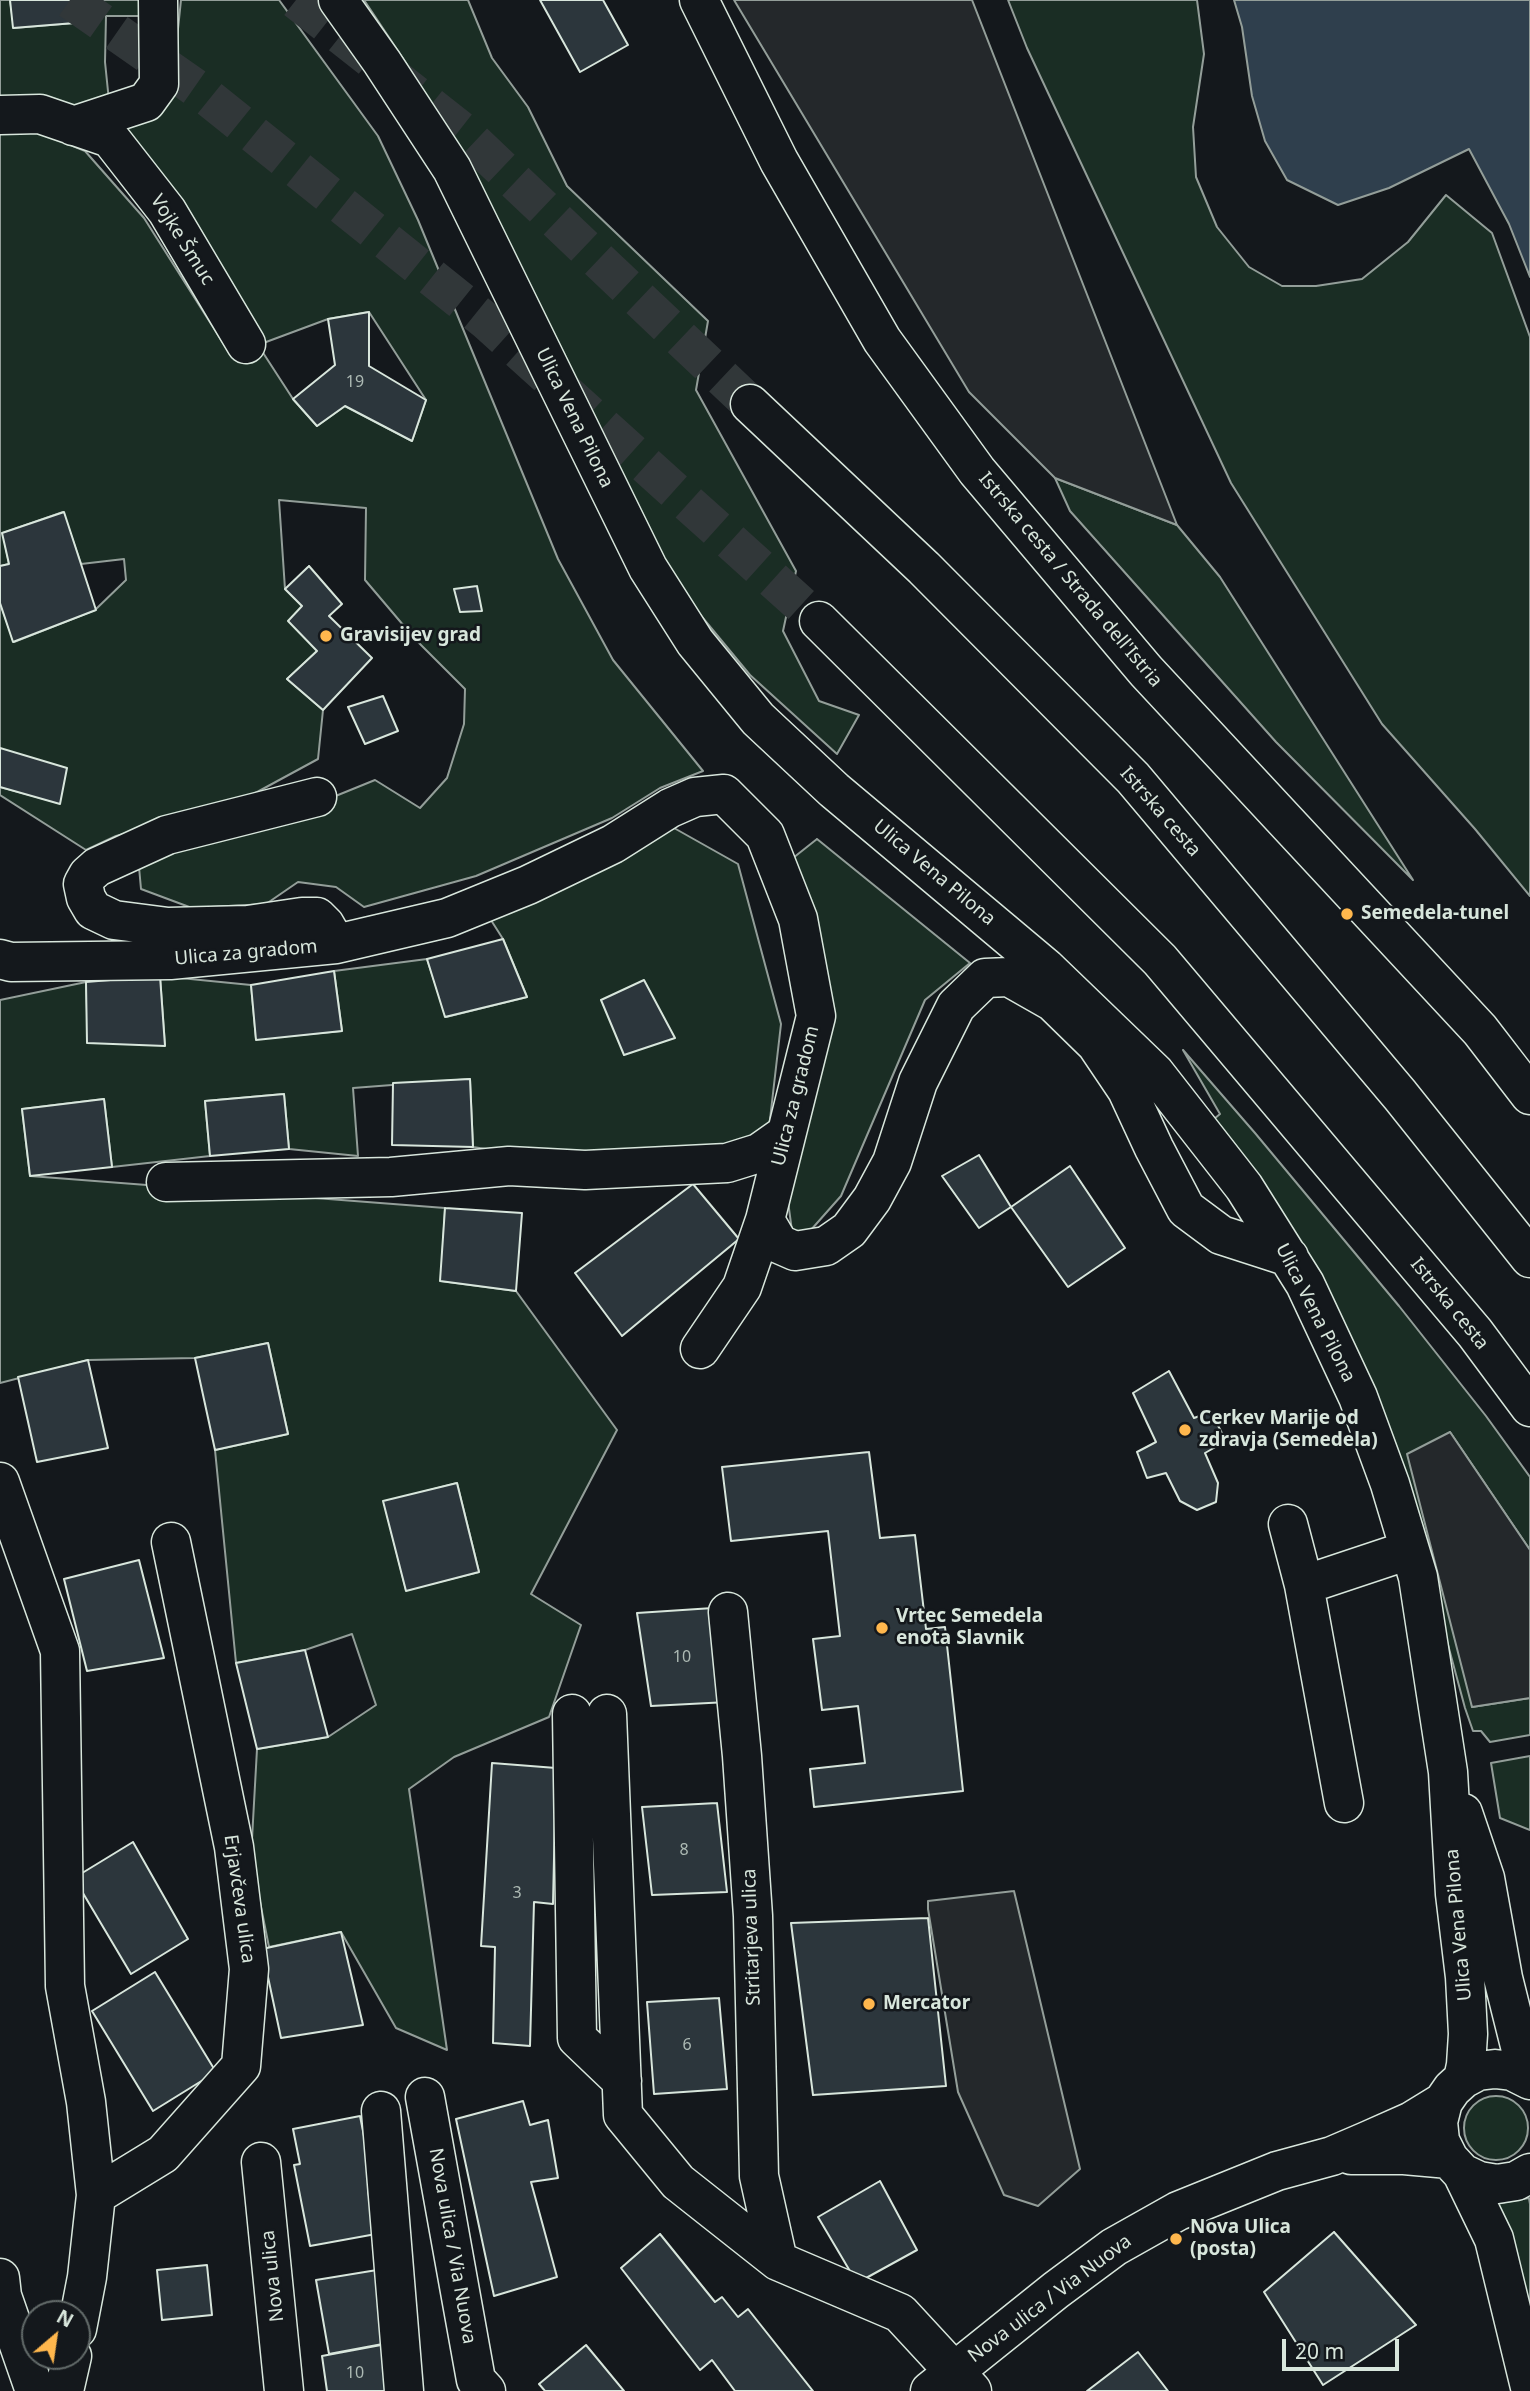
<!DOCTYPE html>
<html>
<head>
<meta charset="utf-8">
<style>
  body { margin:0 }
  #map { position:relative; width:1530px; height:2391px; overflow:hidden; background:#14181c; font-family:"Noto Sans",sans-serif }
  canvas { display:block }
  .north { position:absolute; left:21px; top:2300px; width:70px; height:70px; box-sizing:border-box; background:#14181c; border:2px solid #626a69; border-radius:50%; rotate:29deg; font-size:19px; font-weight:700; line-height:28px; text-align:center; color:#d8e6dc }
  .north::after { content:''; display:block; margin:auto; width:24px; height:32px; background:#ffb74d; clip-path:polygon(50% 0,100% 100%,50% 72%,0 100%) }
  .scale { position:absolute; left:1282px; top:2339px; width:117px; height:32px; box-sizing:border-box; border:4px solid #d8e6dc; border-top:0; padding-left:9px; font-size:21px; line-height:24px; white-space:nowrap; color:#d8e6dc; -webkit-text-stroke:5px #14181c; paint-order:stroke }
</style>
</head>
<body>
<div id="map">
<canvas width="1530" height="2391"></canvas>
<div class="north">N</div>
<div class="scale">20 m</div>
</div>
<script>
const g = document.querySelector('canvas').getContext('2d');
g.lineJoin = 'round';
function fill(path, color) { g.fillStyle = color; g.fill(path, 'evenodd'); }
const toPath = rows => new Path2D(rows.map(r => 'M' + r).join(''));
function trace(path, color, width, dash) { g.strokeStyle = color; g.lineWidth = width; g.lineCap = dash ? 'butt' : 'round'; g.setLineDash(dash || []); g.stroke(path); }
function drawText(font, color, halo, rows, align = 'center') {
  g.font = font + ' "Noto Sans",sans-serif'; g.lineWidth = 5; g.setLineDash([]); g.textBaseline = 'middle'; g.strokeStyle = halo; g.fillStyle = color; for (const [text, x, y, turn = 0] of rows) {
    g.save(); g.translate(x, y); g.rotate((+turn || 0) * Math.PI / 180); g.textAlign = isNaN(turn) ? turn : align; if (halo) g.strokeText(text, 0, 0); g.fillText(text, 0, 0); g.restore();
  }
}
const green = toPath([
  [0,0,10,0,14,28,86,22,84,0,151,0,151,16,106,16,105,62,109,101,76,110,0,100,0,0],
  [181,0,279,0,378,136,418,220,558,559,613,660,703,771,660,788,612,818,476,876,364,907,336,887,298,882,266,904,192,908,141,889,139,867,176,844,311,806,375,780,420,808,447,778,464,724,465,689,415,639,365,580,366,508,279,500,285,589,302,606,317,651,287,679,323,710,318,759,235,804,116,836,86,850,0,795,0,787,59,803,0,748,0,603,14,642,95,610,126,580,124,559,81,564,63,512,3,533,9,564,0,566,0,131,36,131,85,151,144,218,232,357,257,345,117,132,175,58,181,0],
  [369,312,426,400,412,441,345,406,317,426,293,399,258,345,328,319,369,312],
  [364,0,468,0,492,58,528,107,567,186,708,321,696,390,796,571,783,631,819,701,859,715,837,754,750,675,688,600,639,516,477,186,410,69,364,0],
  [1008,0,1197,0,1204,54,1193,127,1196,177,1217,227,1249,267,1282,286,1316,286,1362,279,1408,242,1446,195,1492,233,1530,337,1530,896,1475,829,1382,724,1231,483,1027,48,1008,0],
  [1055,478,1177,525,1220,577,1413,880,1276,742,1070,511,1055,478],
  [674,828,738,864,781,1024,769,1128,719,1150,543,1158,473,1147,470,1079,353,1088,358,1156,289,1149,284,1094,205,1101,210,1156,112,1167,104,1099,22,1109,30,1176,445,1208,441,1281,516,1291,617,1430,531,1594,581,1625,549,1717,454,1757,409,1789,447,2050,396,2028,341,1932,269,1947,251,1857,257,1749,328,1737,376,1705,352,1634,305,1650,236,1663,215,1450,288,1434,268,1343,195,1358,88,1360,0,1383,0,1000,86,982,88,1042,165,1045,160,976,251,985,256,1039,342,1031,334,971,427,959,446,1017,527,997,503,939,489,917,674,828],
  [457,1483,479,1572,406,1590,384,1502,457,1483],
  [817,839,970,963,925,1000,841,1196,810,1231,792,1231,787,1194,809,1121,793,858,817,839],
  [1183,1050,1255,1133,1399,1306,1486,1416,1530,1477,1530,1550,1450,1432,1472,1707,1530,1698,1530,1735,1490,1742,1481,1731,1473,1731,1465,1708,1398,1459,1214,1119,1220,1114,1183,1050],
  [1530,1756,1530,1830,1500,1818,1491,1763,1530,1756],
  '1464 2128a32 32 0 1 1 64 0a32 32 0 1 1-64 0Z',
  [1529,2198,1530,2204,1530,2313,1494,2204,1529,2198]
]);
const parking = toPath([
  [734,0,972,0,1177,525,1055,478,969,392,734,0],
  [1450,1432,1530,1550,1530,1698,1472,1707,1407,1454,1450,1432],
  [1014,1891,1080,2169,1038,2206,1004,2195,958,2092,928,1909,928,1901,1014,1891]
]);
const water = toPath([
  [1234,0,1530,0,1530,277,1509,224,1469,149,1389,188,1338,205,1287,180,1265,141,1252,96,1242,27,1234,0]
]);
const building = toPath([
  [10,0,84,0,87,22,13,28,10,0],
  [540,0,603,0,628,45,580,72,540,0],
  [369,312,369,366,426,400,412,441,345,406,317,426,293,399,335,365,328,319,369,312],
  [64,512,96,610,13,642,0,603,0,566,9,564,2,533,64,512],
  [309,566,342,604,329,616,372,658,323,710,287,679,317,651,288,621,302,606,285,589,309,566],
  [477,586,482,611,460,612,454,589,477,586],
  [383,696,398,731,365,744,348,707,383,696],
  [0,748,67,768,60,804,0,787,0,748],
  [503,939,527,997,445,1017,427,959,503,939],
  [334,971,342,1031,256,1040,251,985,334,971],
  [160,976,165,1046,87,1043,86,982,160,976],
  [644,980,675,1038,624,1055,601,1000,644,980],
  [470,1079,473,1147,392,1145,393,1083,470,1079],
  [284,1094,289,1149,210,1156,205,1101,284,1094],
  [104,1099,112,1167,30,1176,22,1109,104,1099],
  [979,1155,1011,1207,979,1228,942,1176,979,1155],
  [1070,1166,1125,1248,1068,1287,1011,1207,1070,1166],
  [693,1184,739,1239,622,1336,575,1273,693,1184],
  [445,1208,522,1213,516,1291,440,1281,445,1208],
  [268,1343,288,1434,215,1450,195,1358,268,1343],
  [88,1360,108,1448,37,1462,18,1377,88,1360],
  [1169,1371,1194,1418,1211,1412,1226,1441,1205,1453,1218,1483,1216,1502,1197,1510,1180,1501,1166,1473,1147,1478,1137,1452,1156,1442,1133,1393,1169,1371],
  [869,1452,880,1538,915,1535,926,1629,945,1627,963,1791,814,1807,810,1769,865,1763,858,1706,822,1710,813,1639,840,1636,828,1531,731,1541,722,1467,869,1452],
  [457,1483,479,1572,406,1591,383,1501,457,1483],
  [139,1560,164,1658,87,1671,64,1579,139,1560],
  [713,1608,728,1702,651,1706,637,1613,713,1608],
  [305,1650,328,1737,257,1749,236,1663,305,1650],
  [492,1763,556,1768,553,1904,534,1902,530,2046,493,2043,495,1947,481,1946,492,1763],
  [717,1803,727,1892,652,1895,642,1807,717,1803],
  [133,1842,188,1939,131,1974,74,1878,133,1842],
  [928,1918,946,2086,813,2095,791,1923,928,1918],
  [341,1932,363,2025,281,2038,262,1949,341,1932],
  [155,1972,216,2072,153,2111,92,2011,155,1972],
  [719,1998,727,2089,654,2094,647,2002,719,1998],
  [523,2101,530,2125,548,2120,558,2178,531,2182,557,2277,494,2296,456,2119,523,2101],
  [360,2116,375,2191,368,2191,376,2234,310,2246,294,2165,300,2164,293,2129,360,2116],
  [880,2181,917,2250,857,2283,818,2217,880,2181],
  [1334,2232,1416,2325,1323,2385,1264,2292,1334,2232],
  [660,2234,715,2302,722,2297,738,2317,748,2309,813,2391,735,2391,712,2360,700,2370,621,2268,660,2234],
  [207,2265,212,2315,162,2320,157,2270,207,2265],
  [377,2270,388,2343,329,2354,316,2280,377,2270],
  [381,2345,389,2391,327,2391,322,2356,381,2345],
  [586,2345,624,2391,545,2391,539,2384,586,2345],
  [1138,2352,1168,2391,1087,2391,1138,2352]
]);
const highwayTunnel = toPath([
  [70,0,200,91,486,321,819,621],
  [296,0,462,131,750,404]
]);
const minor = toPath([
  [338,0,382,62,452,169,648,568,695,642,758,719,834,790,1046,968,1155,1073,1244,1187,1305,1284,1358,1397,1390,1484,1418,1577,1448,1772,1455,1894,1465,1977,1468,2034,1466,2065,1463,2079],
  [699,0,779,161,882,340,977,471,1146,671,1480,1030,1530,1095],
  [0,115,40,114,110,138,167,211,246,344],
  [73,126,146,102,159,84,158,0],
  [317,797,167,835,97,867,88,875,83,884,86,898,93,910,114,920,168,927,248,925,302,917,317,917,325,925,336,944],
  [0,959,11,962,170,960,336,944,447,918,528,885,613,844,670,808,695,797,724,794,765,835,798,919,816,1016,765,1220,779,1244,795,1251,826,1246,849,1230,872,1199,892,1162,918,1082,956,1006,985,978,1009,977,1053,1002,1096,1044,1127,1090,1154,1148,1186,1209,1221,1235,1289,1257],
  [166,1182,391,1177,509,1166,585,1170,727,1163,759,1153,786,1134],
  [700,1349,742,1287,765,1220],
  [0,1482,60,1651,65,1986,86,2102,96,2195,87,2277,77,2329],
  [1288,1524,1304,1585,1409,1550],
  [1304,1585,1344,1803],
  [728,1612,742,1756,753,1916,759,2176,778,2261],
  [572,1714,577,2038,622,2081],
  [607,1714,623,2115,678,2182,778,2261,900,2313,972,2391],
  [1463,1813,1485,1878,1503,1978,1528,2078],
  [1530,2080,1512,2071,1495,2069,1478,2071,1463,2079,1452,2089,1443,2102,1438,2122,1440,2141,1449,2159,1462,2173,1494,2239,1530,2387],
  [425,2097,476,2380,486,2391],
  [381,2111,404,2391],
  [1351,2155,1404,2155,1449,2159],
  [261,2162,284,2391],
  [1462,2173,1479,2181,1497,2184,1516,2181,1530,2173],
  [96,2195,163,2154,241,2066,249,1969,234,1847,171,1542],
  [0,2278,2,2296,35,2391],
  [64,2391,72,2356],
  [930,2391,1056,2290,1114,2247,1178,2211,1277,2171,1332,2156,1367,2141,1412,2121,1443,2102]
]);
const highway = toPath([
  [750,404,924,568,1133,778,1400,1095,1530,1258],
  [819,621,1160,960,1475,1333,1530,1407]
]);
const markers = [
  [326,636,7,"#ffb74d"],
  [1347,914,7,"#ffb74d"],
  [1185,1430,7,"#ffb74d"],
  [882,1628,7,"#ffb74d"],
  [869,2004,7,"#ffb74d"],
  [1176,2239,7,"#ffb74d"]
];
const numberNames = [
  ["19",355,382],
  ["10",682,1657],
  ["8",684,1850],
  ["3",517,1893],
  ["6",687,2045],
  ["10",355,2373]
];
const streetNames = [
  ["Vojke Šmuc",182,240,58],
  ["Ulica Vena Pilona",574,418,64],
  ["Istrska cesta / Strada dell'Istria",1070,580,50],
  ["Istrska cesta",1160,812,49],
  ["Ulica Vena Pilona",934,873,40],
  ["Ulica za gradom",246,953,-5],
  ["Ulica za gradom",796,1096,-76],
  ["Istrska cesta",1449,1304,51],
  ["Ulica Vena Pilona",1315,1313,63],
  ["Erjavčeva ulica",239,1899,82],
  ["Ulica Vena Pilona",1459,1925,-95],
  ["Stritarjeva ulica",752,1937,-92],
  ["Nova ulica / Via Nuova",452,2246,80],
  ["Nova ulica",273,2276,-96],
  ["Nova ulica / Via Nuova",1050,2299,-37]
];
const poiNames = [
  ["Gravisijev grad",340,636],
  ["Semedela-tunel",1361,914],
  ["Cerkev Marije od",1199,1419],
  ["zdravja (Semedela)",1199,1441],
  ["Vrtec Semedela",896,1617],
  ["enota Slavnik",896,1639],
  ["Mercator",883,2004],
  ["Nova Ulica",1190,2228],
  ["(posta)",1190,2250]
];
fill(green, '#1a2d24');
trace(green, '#939e99', 2);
fill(parking, '#24282b');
trace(parking, '#939e99', 2);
fill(water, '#2f3f4d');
trace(water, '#939e99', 2);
fill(building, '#2c363c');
trace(building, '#d8e6dc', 2);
trace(highwayTunnel, '#313739', 38, [38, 19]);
trace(minor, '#d8e6dc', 41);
trace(highway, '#d8e6dc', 41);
trace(minor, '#14181c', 38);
trace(highway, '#14181c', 38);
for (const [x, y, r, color] of markers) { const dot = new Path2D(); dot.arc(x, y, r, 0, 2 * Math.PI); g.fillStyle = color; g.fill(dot); trace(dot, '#14181c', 2.5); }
drawText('16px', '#adbab4', null, numberNames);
drawText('19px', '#d8e6dc', '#14181c', streetNames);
drawText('bold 19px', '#d8e6dc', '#14181c', poiNames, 'left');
</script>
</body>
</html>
